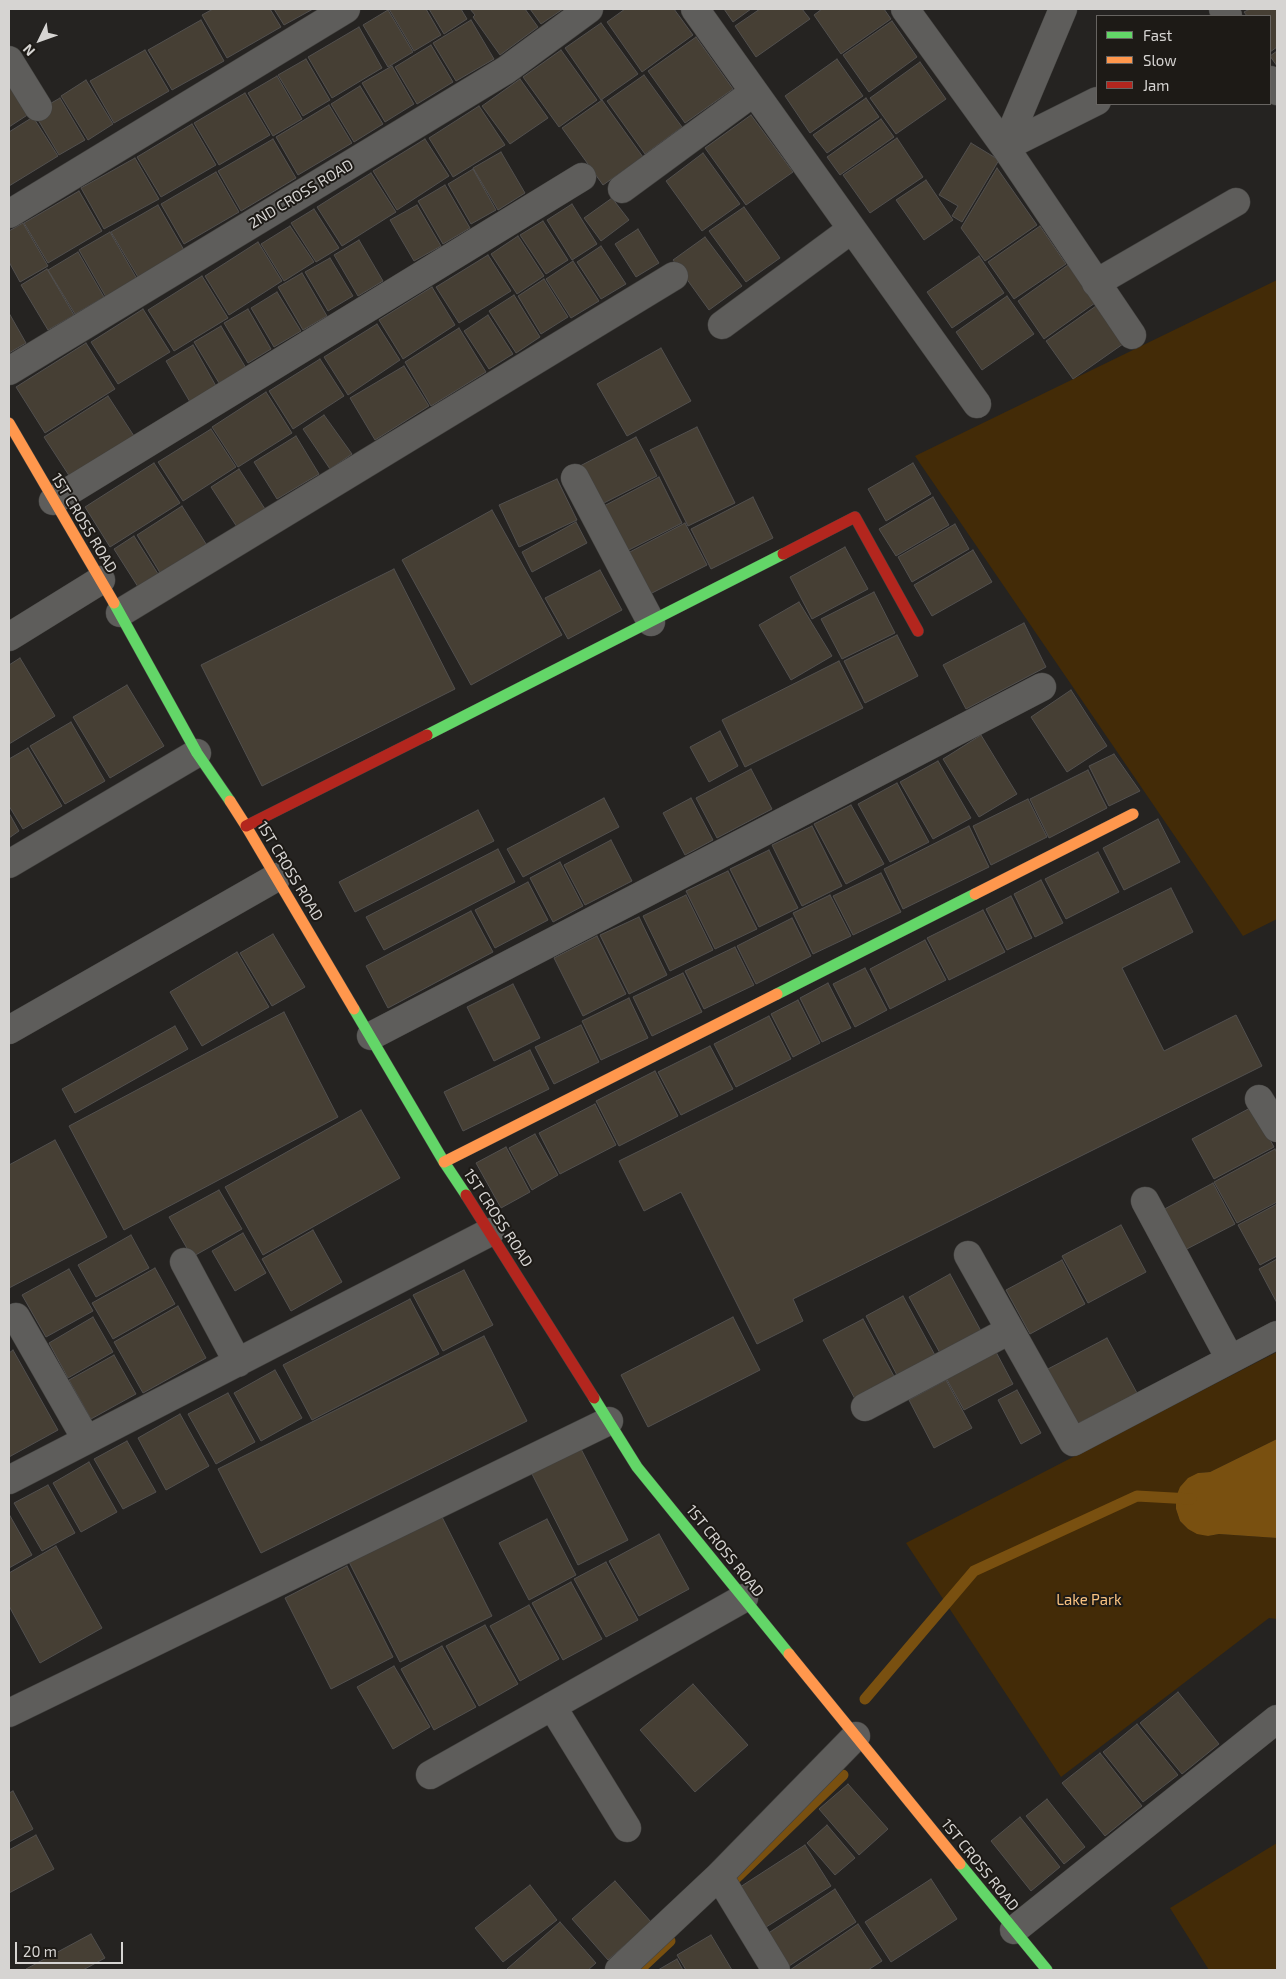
<!DOCTYPE html>
<html>
<head>
<meta charset="utf-8">
<style>
  body { margin:0 }
  #map { position:relative; width:1286px; height:1979px; overflow:hidden; background:#252321; font-family:"Exo 2",sans-serif }
  canvas { display:block }
  .frame { position:absolute; inset:0; border:10px solid #d6d4d2; pointer-events:none }
  .legend { position:absolute; left:1096px; top:15px; width:175px; height:90px; box-sizing:border-box; background:#1d1a16; border:1px solid #676461; margin:0; padding:6px 9px; list-style:none; font-size:15px; color:#d6d4d2 }
  .legend li { display:flex; align-items:center; gap:10px; height:25px }
  .legend b { width:25px; border:1px solid #676461 }
  .north { position:absolute; left:15px; top:15px; width:50px; height:50px; -webkit-text-stroke:4px #1d1a16; paint-order:stroke; rotate:228deg; font-size:14px; font-weight:700; line-height:20px; text-align:center; color:#d6d4d2 }
  .north::after { content:''; display:block; margin:auto; width:18px; height:22px; background:#d6d4d2; clip-path:polygon(50% 0,100% 100%,50% 72%,0 100%) }
  .scale { position:absolute; left:15px; top:1942px; width:108px; height:22px; box-sizing:border-box; border:2px solid #d6d4d2; border-top:0; padding-left:6px; font-size:15px; line-height:18px; white-space:nowrap; color:#d6d4d2; -webkit-text-stroke:4px #1d1a16; paint-order:stroke }
</style>
</head>
<body>
<div id="map">
<canvas width="1286" height="1979"></canvas>
<div class="frame"></div>
<ul class="legend">
<li><b style="height:6px;background:#63d668"></b>Fast</li>
<li><b style="height:6px;background:#ff974d"></b>Slow</li>
<li><b style="height:6px;background:#b3261e"></b>Jam</li>
</ul>
<div class="north">N</div>
<div class="scale">20 m</div>
</div>
<script>
const g = document.querySelector('canvas').getContext('2d');
g.lineJoin = 'round';
function fill(path, color) { g.fillStyle = color; g.fill(path, 'evenodd'); }
const toPath = rows => new Path2D(rows.map(r => 'M' + r).join(''));
function trace(path, color, width, dash) { g.strokeStyle = color; g.lineWidth = width; g.lineCap = dash ? 'butt' : 'round'; g.setLineDash(dash || []); g.stroke(path); }
function drawText(font, color, halo, rows, align = 'center') {
  g.font = font + ' "Exo 2",sans-serif'; g.lineWidth = 4; g.setLineDash([]); g.textBaseline = 'middle'; g.strokeStyle = halo; g.fillStyle = color; for (const [text, x, y, turn = 0] of rows) {
    g.save(); g.translate(x, y); g.rotate((+turn || 0) * Math.PI / 180); g.textAlign = isNaN(turn) ? turn : align; if (halo) g.strokeText(text, 0, 0); g.fillText(text, 0, 0); g.restore();
  }
}
const green = toPath([
  [1277,280,1277,919,1243,936,915,456],
  [1277,1352,1277,1439,1210,1472,1198,1473,1176,1509,1180,1521,1188,1529,1208,1536,1219,1534,1277,1538,1277,1619,1269,1618,1061,1777,906,1543],
  [1277,1843,1277,1970,1209,1970,1170,1908]
]);
const water = toPath([
  [1277,1439,1277,1538,1219,1534,1208,1536,1197,1534,1188,1529,1180,1521,1176,1509,1176,1497,1180,1487,1188,1478,1198,1473,1210,1472]
]);
const stream = toPath([
  [865,1699,974,1571,1137,1496,1191,1499],
  [734,1880,843,1775],
  [639,1970,670,1941]
]);
const building = toPath([
  [213,9,270,9,281,27,227,58,202,15,213,9],
  [274,9,313,9,284,25,274,9],
  [389,9,426,9,441,35,414,51,389,9],
  [429,9,461,9,467,19,444,34,429,9],
  [470,9,525,9,538,27,500,55,473,17,475,15,470,9],
  [530,9,563,9,541,24,530,9],
  [625,9,674,9,693,35,642,72,607,22,625,9],
  [724,9,751,9,733,22,724,9],
  [760,9,802,9,810,19,756,57,735,26,760,9],
  [822,9,884,9,891,19,841,54,814,15,822,9],
  [1250,9,1277,9,1277,47,1270,52,1270,16,1247,16,1244,12,1250,9],
  [388,10,413,52,388,67,363,25,388,10],
  [201,20,224,61,172,90,148,50,201,20],
  [471,20,494,59,456,81,433,43,471,20],
  [892,21,917,57,869,92,843,55,892,21],
  [601,23,638,74,601,100,565,48,601,23],
  [359,27,382,68,332,98,308,57,359,27],
  [696,37,733,89,685,123,648,71,696,37],
  [431,45,453,82,417,104,395,67,431,45],
  [145,50,169,91,114,123,90,81,145,50],
  [561,50,597,100,559,127,523,77,561,50],
  [1277,51,1277,66,1270,56,1277,51],
  [306,59,330,100,303,116,278,75,306,59],
  [837,59,863,96,810,133,785,96,837,59],
  [920,62,946,99,896,134,870,98,920,62],
  [392,66,414,104,385,122,362,83,392,66],
  [644,75,682,127,645,154,607,101,644,75],
  [277,76,302,119,273,136,248,93,277,76],
  [9,77,32,112,9,127,9,77],
  [520,79,548,118,510,144,482,106,520,79],
  [86,80,113,124,88,140,61,96,86,80],
  [360,86,383,124,354,142,331,104,360,86],
  [245,93,270,135,219,165,194,123,245,93],
  [60,98,85,140,59,155,34,113,60,98],
  [866,98,879,117,827,153,813,135,866,98],
  [602,100,643,157,603,185,562,128,602,100],
  [329,105,352,143,298,175,276,137,329,105],
  [479,106,505,145,453,177,429,138,479,106],
  [751,115,793,172,746,205,705,148,751,115],
  [33,117,58,156,9,186,9,132,33,117],
  [881,119,894,137,840,175,827,157,881,119],
  [192,124,216,165,161,197,137,157,192,124],
  [897,138,923,177,870,213,843,175,897,138],
  [273,139,296,178,241,211,218,171,273,139],
  [425,139,449,176,397,210,373,171,425,139],
  [971,143,999,160,962,222,952,216,958,206,939,195,971,143],
  [501,152,525,193,498,210,473,168,501,152],
  [703,153,740,204,702,231,666,181,703,153],
  [135,158,159,199,104,229,81,188,135,158],
  [997,168,1037,225,985,261,961,228,997,168],
  [473,169,496,210,471,224,448,184,473,169],
  [216,172,239,212,184,244,161,204,216,172],
  [371,173,396,212,342,246,317,207,371,173],
  [926,180,953,220,924,240,896,200,926,180],
  [445,185,470,228,443,244,418,201,445,185],
  [79,191,102,231,48,263,24,223,79,191],
  [612,198,629,220,601,241,584,218,612,198],
  [572,204,597,244,572,260,547,220,572,204],
  [158,205,184,250,138,277,111,232,158,205],
  [417,205,441,246,414,261,390,220,417,205],
  [744,207,780,258,746,282,709,231,744,207],
  [314,209,339,248,316,262,291,223,314,209],
  [543,221,568,260,546,274,520,235,543,221],
  [23,223,48,266,20,282,9,262,9,231,23,223],
  [290,226,314,262,284,281,261,244,290,226],
  [1040,226,1066,264,1014,299,988,262,1040,226],
  [638,229,659,263,636,277,615,244,638,229],
  [110,232,137,279,106,297,79,250,110,232],
  [518,236,544,276,517,294,491,254,518,236],
  [705,237,742,286,709,310,673,260,705,237],
  [359,240,383,281,358,296,334,255,359,240],
  [258,242,282,281,229,315,205,276,258,242],
  [601,246,626,284,601,299,577,262,601,246],
  [78,252,104,297,75,314,48,270,78,252],
  [488,255,511,291,459,323,436,287,488,255],
  [979,256,1004,293,952,328,927,292,979,256],
  [330,258,353,296,328,311,305,272,330,258],
  [573,261,599,301,571,318,546,279,573,261],
  [1068,265,1095,303,1044,339,1018,301,1068,265],
  [47,269,74,315,48,330,21,285,47,269],
  [302,273,327,316,303,330,278,287,302,273],
  [202,276,228,318,174,351,148,310,202,276],
  [544,279,568,317,541,334,518,296,544,279],
  [432,287,455,325,403,359,379,320,432,287],
  [277,292,301,331,274,347,251,308,277,292],
  [514,295,540,337,516,353,489,311,514,295],
  [1007,296,1034,334,982,370,956,332,1007,296],
  [1096,306,1123,344,1073,379,1046,341,1096,306],
  [143,309,170,352,118,384,91,342,143,309],
  [248,309,271,349,248,363,224,323,248,309],
  [9,313,26,343,9,353,9,313],
  [488,315,513,354,489,369,464,331,488,315],
  [377,324,400,360,348,395,324,357,377,324],
  [221,326,246,368,219,383,194,342,221,326],
  [459,328,486,372,431,406,405,362,459,328],
  [86,343,115,389,45,433,16,387,86,343],
  [193,345,216,386,190,402,166,361,193,345],
  [661,348,691,401,627,436,597,384,661,348],
  [320,359,344,396,293,429,269,391,320,359],
  [404,366,429,406,375,440,350,398,404,366],
  [266,392,292,433,238,467,212,427,266,392],
  [108,396,134,436,70,477,44,437,108,396],
  [324,415,352,454,330,469,303,429,324,415],
  [697,427,735,503,688,526,650,450,697,427],
  [211,429,236,467,183,501,158,462,211,429],
  [296,436,319,474,277,499,254,462,296,436],
  [636,437,657,476,600,505,580,466,636,437],
  [154,463,180,503,110,547,85,507,154,463],
  [913,463,931,494,886,521,868,489,913,463],
  [239,469,265,509,237,527,211,487,239,469],
  [659,477,682,523,625,552,602,507,659,477],
  [557,479,577,520,519,547,499,505,557,479],
  [753,497,773,538,711,569,691,529,753,497],
  [933,497,949,525,896,556,879,529,933,497],
  [182,506,208,547,162,576,137,535,182,506],
  [492,510,562,635,471,685,402,560,492,510],
  [576,522,587,543,532,572,522,552,576,522],
  [685,523,707,565,648,595,626,554,685,523],
  [955,524,969,549,912,582,898,557,955,524],
  [134,536,160,577,140,590,114,549,134,536],
  [845,547,868,589,812,619,790,577,845,547],
  [973,550,992,582,932,616,914,585,973,550],
  [394,569,455,689,262,786,201,665,394,569],
  [600,570,622,610,568,639,545,598,600,570],
  [874,592,895,633,842,659,821,619,874,592],
  [799,602,832,656,791,680,759,625,799,602],
  [1024,623,1046,667,966,709,943,665,1024,623],
  [897,635,918,676,865,703,844,661,897,635],
  [20,658,55,716,9,744,9,665,20,658],
  [839,661,863,708,745,767,722,720,839,661],
  [127,685,164,746,110,778,73,717,127,685],
  [1071,690,1107,746,1067,772,1031,717,1071,690],
  [71,722,105,781,65,804,30,746,71,722],
  [720,731,738,766,709,782,690,747,720,731],
  [981,735,1017,794,979,817,943,759,981,735],
  [28,748,62,806,23,829,9,806,9,759,28,748],
  [1114,754,1140,791,1109,806,1089,766,1114,754],
  [938,761,971,818,933,839,900,782,938,761],
  [751,769,772,809,717,838,696,798,751,769],
  [1088,770,1107,808,1049,838,1030,799,1088,770],
  [897,783,929,842,890,862,858,804,897,783],
  [604,798,619,827,523,877,507,849,604,798],
  [691,798,713,840,685,855,663,813,691,798],
  [1028,799,1047,837,991,865,973,826,1028,799],
  [851,805,884,864,846,884,814,824,851,805],
  [478,810,494,841,355,912,339,882,478,810],
  [9,813,19,831,9,838,9,813],
  [1158,819,1180,862,1124,890,1103,848,1158,819],
  [812,826,842,886,802,906,772,845,812,826],
  [969,826,989,867,903,909,884,869,969,826],
  [611,840,632,881,585,905,564,865,611,840],
  [498,849,515,882,384,950,366,917,498,849],
  [769,850,798,908,759,927,730,869,769,850],
  [1098,852,1119,892,1066,919,1045,879,1098,852],
  [560,862,583,906,553,922,530,878,560,862],
  [728,871,757,929,715,949,686,891,728,871],
  [881,873,901,912,853,935,833,896,881,873],
  [1041,880,1063,923,1035,937,1014,894,1041,880],
  [528,882,548,920,495,948,475,910,528,882],
  [1171,888,1193,932,1122,968,1164,1051,1236,1015,1262,1066,793,1299,803,1321,757,1344,681,1192,644,1211,619,1161,1171,888],
  [686,895,713,950,670,971,643,916,686,895],
  [830,895,851,936,813,954,793,913,830,895],
  [1011,896,1032,938,1007,950,986,909,1011,896],
  [983,910,1005,952,949,980,927,938,983,910],
  [471,911,493,952,388,1008,366,966,471,911],
  [639,917,667,975,629,994,600,935,639,917],
  [792,918,811,956,756,984,737,946,792,918],
  [273,934,305,987,272,1006,240,953,273,934],
  [597,936,626,994,583,1016,554,958,597,936],
  [925,940,946,980,890,1009,870,969,925,940],
  [735,947,754,985,704,1009,685,971,735,947],
  [237,952,269,1007,202,1046,170,992,237,952],
  [865,968,887,1010,855,1027,833,984,865,968],
  [683,973,702,1012,652,1036,633,997,683,973],
  [828,983,851,1028,822,1042,800,998,828,983],
  [513,984,540,1038,494,1061,467,1007,513,984],
  [629,998,648,1038,601,1060,582,1021,629,998],
  [798,1000,820,1043,793,1057,771,1014,798,1000],
  [284,1012,338,1117,124,1230,69,1126,284,1012],
  [769,1016,791,1059,736,1087,714,1044,769,1016],
  [581,1025,599,1062,554,1084,535,1047,581,1025],
  [175,1026,188,1049,75,1113,62,1089,175,1026],
  [710,1046,733,1089,681,1115,658,1072,710,1046],
  [530,1050,549,1089,463,1131,444,1092,530,1050],
  [655,1071,678,1116,619,1146,596,1101,655,1071],
  [595,1104,616,1145,560,1174,539,1133,595,1104],
  [1252,1107,1274,1147,1214,1179,1192,1139,1252,1107],
  [361,1110,400,1178,263,1255,225,1187,361,1110],
  [535,1134,558,1175,532,1190,509,1148,535,1134],
  [55,1140,107,1237,9,1288,9,1165,55,1140],
  [506,1147,530,1192,501,1208,476,1163,506,1147],
  [1275,1149,1277,1153,1277,1202,1237,1223,1214,1182,1275,1149],
  [1213,1183,1235,1224,1181,1252,1159,1212,1213,1183],
  [219,1190,242,1229,192,1257,169,1217,219,1190],
  [1277,1204,1277,1256,1260,1265,1238,1225,1277,1204],
  [1121,1225,1146,1272,1088,1303,1062,1256,1121,1225],
  [313,1230,342,1282,291,1311,262,1259,313,1230],
  [243,1233,266,1273,235,1291,212,1251,243,1233],
  [131,1235,149,1268,96,1297,78,1265,131,1235],
  [1277,1259,1277,1303,1259,1269,1277,1259],
  [1062,1260,1085,1304,1030,1334,1006,1290,1062,1260],
  [155,1268,175,1304,113,1339,92,1303,155,1268],
  [69,1269,93,1311,46,1337,22,1295,69,1269],
  [464,1270,493,1325,443,1351,413,1295,464,1270],
  [950,1274,981,1331,940,1353,909,1297,950,1274],
  [903,1296,936,1357,898,1377,866,1316,903,1296],
  [410,1299,439,1354,312,1420,283,1365,410,1299],
  [178,1306,206,1358,143,1393,114,1342,178,1306],
  [93,1317,113,1352,68,1378,49,1343,93,1317],
  [733,1317,760,1370,648,1427,621,1375,733,1317],
  [863,1319,895,1378,855,1399,823,1340,863,1319],
  [484,1336,527,1421,261,1553,218,1469,484,1336],
  [1107,1338,1137,1393,1075,1425,1046,1370,1107,1338],
  [13,1350,58,1430,9,1457,9,1353,13,1350],
  [996,1352,1013,1384,964,1410,946,1378,996,1352],
  [114,1355,136,1394,91,1419,69,1380,114,1355],
  [275,1370,302,1418,261,1441,234,1393,275,1370],
  [946,1380,972,1428,934,1448,909,1400,946,1380],
  [1017,1390,1041,1433,1021,1444,998,1400,1017,1390],
  [228,1393,255,1442,216,1464,188,1414,228,1393],
  [180,1414,209,1466,166,1490,138,1438,180,1414],
  [127,1441,156,1492,123,1509,94,1459,127,1441],
  [580,1447,628,1540,578,1565,531,1472,580,1447],
  [89,1462,117,1512,81,1532,53,1483,89,1462],
  [48,1485,75,1533,42,1551,14,1503,48,1485],
  [9,1514,32,1555,9,1568,9,1514],
  [441,1515,492,1616,400,1662,349,1562,441,1515],
  [547,1519,576,1575,529,1600,499,1543,547,1519],
  [659,1534,689,1589,639,1616,609,1561,659,1534],
  [56,1546,102,1628,40,1663,9,1606,9,1573,56,1546],
  [606,1562,638,1620,606,1637,574,1579,606,1562],
  [347,1566,393,1657,331,1689,285,1598,347,1566],
  [571,1582,602,1639,563,1660,532,1603,571,1582],
  [529,1605,559,1659,520,1681,490,1626,529,1605],
  [485,1625,518,1684,479,1706,446,1646,485,1625],
  [442,1646,476,1707,434,1730,401,1669,442,1646],
  [394,1666,430,1727,393,1749,357,1687,394,1666],
  [693,1684,748,1745,695,1792,640,1730,693,1684],
  [1178,1692,1219,1744,1182,1774,1140,1723,1178,1692],
  [1137,1724,1178,1775,1143,1802,1103,1752,1137,1724],
  [1100,1753,1142,1806,1105,1836,1062,1783,1100,1753],
  [848,1784,888,1829,859,1855,819,1809,848,1784],
  [13,1791,33,1829,9,1842,9,1793,13,1791],
  [1047,1799,1085,1847,1064,1864,1026,1816,1047,1799],
  [1020,1817,1060,1867,1031,1891,991,1841,1020,1817],
  [827,1825,855,1858,835,1875,807,1843,827,1825],
  [36,1835,54,1869,9,1893,9,1850,36,1835],
  [805,1845,831,1886,763,1929,737,1889,805,1845],
  [931,1879,957,1919,891,1962,865,1922,931,1879],
  [615,1881,651,1922,608,1960,572,1919,615,1881],
  [530,1885,557,1920,503,1962,475,1928,530,1885],
  [835,1889,856,1922,789,1966,767,1934,835,1889],
  [560,1922,596,1963,588,1970,508,1970,507,1969,560,1922],
  [858,1924,882,1961,868,1970,790,1970,858,1924],
  [91,1934,105,1958,83,1970,27,1970,26,1969,91,1934],
  [711,1935,732,1970,686,1970,677,1955,711,1935],
  [677,1959,683,1970,658,1970,677,1959]
]);
const street = toPath([
  [695,9,977,404],
  [905,9,1005,147,1132,335],
  [1223,9,1228,16],
  [9,60,38,107],
  [1270,80,1277,91],
  [1005,147,1063,9],
  [1005,147,1097,101],
  [622,189,754,92],
  [9,214,346,9],
  [1096,283,1236,202],
  [722,325,852,229],
  [9,371,506,70,589,9],
  [575,478,651,622],
  [53,501,582,177],
  [120,613,674,276],
  [9,637,101,580],
  [9,864,197,753],
  [9,1030,277,877],
  [371,1036,1042,687],
  [1259,1099,1277,1128],
  [1145,1201,1230,1359],
  [968,1255,1073,1442,1277,1335],
  [184,1262,238,1363],
  [16,1317,86,1439],
  [865,1407,1010,1330],
  [9,1480,490,1232],
  [552,1706,627,1828],
  [9,1713,609,1421],
  [430,1775,744,1598],
  [719,1876,776,1970],
  [1014,1930,1277,1719],
  [619,1970,719,1876,856,1736]
]);
const fast = toPath([
  [114,603,197,753,230,801],
  [427,735,783,554],
  [777,994,975,894],
  [354,1009,444,1162,466,1195],
  [594,1398,637,1467,789,1654],
  [960,1864,1047,1970]
]);
const slow = toPath([
  [9,423,114,603],
  [230,801,246,826,354,1009],
  [975,894,1133,814],
  [444,1162,777,994],
  [789,1654,960,1864]
]);
const jam = toPath([
  [783,554,855,517,918,631],
  [246,826,427,735],
  [466,1195,594,1398]
]);
const streetNames = [
  ["2ND CROSS ROAD",301,194,-31],
  ["1ST CROSS ROAD",84,523,59],
  ["1ST CROSS ROAD",290,871,59],
  ["1ST CROSS ROAD",498,1218,57],
  ["1ST CROSS ROAD",725,1551,51],
  ["1ST CROSS ROAD",980,1865,51]
];
const parkNames = [
  ["Lake Park",1089,1600]
];
fill(green, '#432b07');
fill(water, '#795010');
trace(stream, '#795010', 11);
fill(building, '#463f34');
trace(building, '#52504f', 1);
trace(street, '#42413f', 29);
trace(fast, '#42413f', 12);
trace(slow, '#42413f', 12);
trace(jam, '#42413f', 12);
trace(street, '#5e5d5b', 28);
trace(fast, '#63d668', 11);
trace(slow, '#ff974d', 11);
trace(jam, '#b3261e', 11);
drawText('15px', '#d6d4d2', '#1d1a16', streetNames);
drawText('15px', '#f8c280', '#1d1a16', parkNames);
</script>
</body>
</html>
